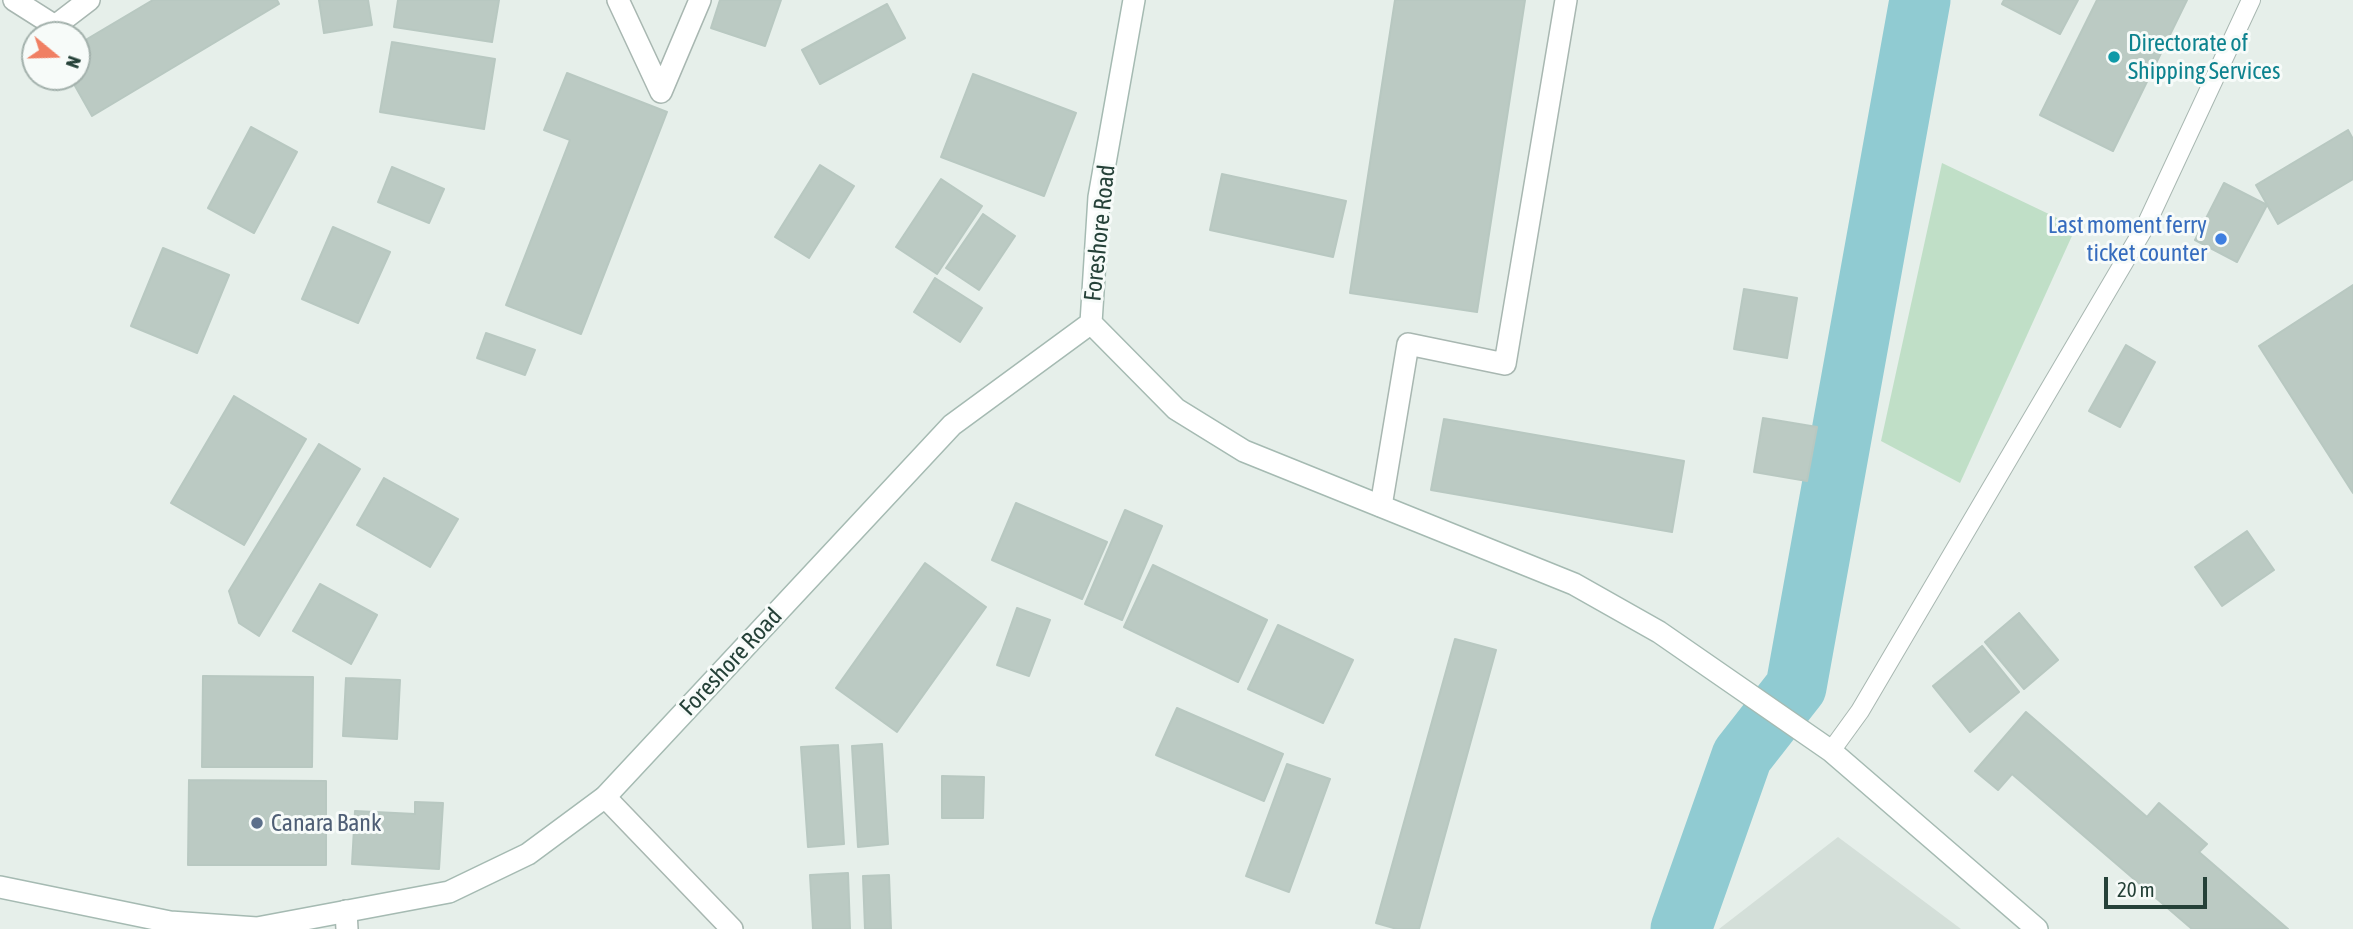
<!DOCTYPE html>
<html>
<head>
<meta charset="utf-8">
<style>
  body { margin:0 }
  #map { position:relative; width:2353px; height:929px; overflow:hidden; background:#e6efea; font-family:"Asap Condensed",sans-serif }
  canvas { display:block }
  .north { position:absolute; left:21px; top:21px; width:70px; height:70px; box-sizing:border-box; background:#f7fbf9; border:2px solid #a3b1ac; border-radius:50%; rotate:109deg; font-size:19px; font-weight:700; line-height:28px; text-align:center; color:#254138 }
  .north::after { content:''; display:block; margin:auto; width:24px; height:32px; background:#f07f63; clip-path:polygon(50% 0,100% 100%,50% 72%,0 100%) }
  .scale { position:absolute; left:2104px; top:877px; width:103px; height:32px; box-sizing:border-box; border:4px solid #254138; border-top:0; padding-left:9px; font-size:21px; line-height:24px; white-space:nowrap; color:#254138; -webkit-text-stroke:5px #f7fbf9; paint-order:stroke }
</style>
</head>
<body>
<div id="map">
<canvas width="2353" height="929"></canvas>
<div class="north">N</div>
<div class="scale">20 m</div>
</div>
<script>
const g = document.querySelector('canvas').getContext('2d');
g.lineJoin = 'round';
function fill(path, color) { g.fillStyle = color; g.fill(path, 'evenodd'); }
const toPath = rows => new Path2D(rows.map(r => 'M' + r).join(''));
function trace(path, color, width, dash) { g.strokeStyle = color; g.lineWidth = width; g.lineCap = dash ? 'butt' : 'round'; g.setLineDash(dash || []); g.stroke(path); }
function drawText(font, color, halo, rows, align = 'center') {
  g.font = font + ' "Asap Condensed",sans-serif'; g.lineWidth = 6; g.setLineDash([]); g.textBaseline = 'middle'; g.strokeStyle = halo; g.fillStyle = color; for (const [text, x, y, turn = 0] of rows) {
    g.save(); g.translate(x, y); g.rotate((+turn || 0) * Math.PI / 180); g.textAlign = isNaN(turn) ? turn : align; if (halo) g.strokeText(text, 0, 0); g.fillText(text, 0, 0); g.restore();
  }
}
const built = toPath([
  [1838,837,1961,929,1719,929]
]);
const green = toPath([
  [1942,163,2076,227,1960,483,1881,441]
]);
const river = toPath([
  [1681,929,1742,756,1796,687,1920,0]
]);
const building = toPath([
  [153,0,277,0,279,4,92,116,70,77,77,77,77,45,153,0],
  [319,0,368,0,372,25,324,33,319,0],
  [398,0,499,0,492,42,394,27,398,0],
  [720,0,781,0,765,46,711,28,720,0],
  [1395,0,1525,0,1477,312,1350,293,1395,0],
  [2004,0,2078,0,2060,34,2002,4,2004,0],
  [2097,0,2187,0,2113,151,2040,115,2097,0],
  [887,4,905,38,820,84,802,50,887,4],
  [392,42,495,59,484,129,380,112,392,42],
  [567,73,667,112,581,334,506,305,570,140,544,130,567,73],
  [973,74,1076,113,1044,196,941,157,973,74],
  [251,127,297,152,254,233,208,208,251,127],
  [2348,130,2353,139,2353,179,2278,224,2256,185,2348,130],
  [820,165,854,186,809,258,775,237,820,165],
  [392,167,444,189,429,223,378,202,392,167],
  [1222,174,1346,201,1333,257,1210,230,1222,174],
  [941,179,982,206,937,274,896,247,941,179],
  [2224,183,2267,205,2237,262,2195,240,2224,183],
  [983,214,1015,236,979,290,946,268,983,214],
  [333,227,390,252,358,323,302,299,333,227],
  [163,248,229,275,197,353,131,326,163,248],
  [935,278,982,308,960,342,914,312,935,278],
  [2353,285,2353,493,2259,346,2353,285],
  [1744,289,1797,298,1787,358,1734,349,1744,289],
  [486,333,535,350,525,375,477,358,486,333],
  [2126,345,2155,362,2120,427,2089,411,2126,345],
  [234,396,306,439,244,545,171,503,234,396],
  [1763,418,1817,427,1807,481,1754,472,1763,418],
  [1444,419,1684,461,1672,532,1431,490,1444,419],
  [319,444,360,469,259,636,239,623,229,591,319,444],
  [384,478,458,519,430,567,357,525,384,478],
  [1016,503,1107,542,1082,599,992,560,1016,503],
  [1125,510,1162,526,1122,620,1085,604,1125,510],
  [2247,531,2274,570,2222,606,2195,567,2247,531],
  [925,563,986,607,897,732,836,688,925,563],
  [1153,565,1267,620,1238,682,1124,627,1153,565],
  [320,584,377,615,351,664,293,631,320,584],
  [1017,608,1050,620,1029,676,997,665,1017,608],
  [2019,613,2058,660,2024,689,1985,642,2019,613],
  [1278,625,1353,660,1323,723,1248,689,1278,625],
  [1455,639,1496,650,1419,929,1397,929,1376,923,1455,639],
  [1982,646,2019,692,1970,732,1933,686,1982,646],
  [203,676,313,677,312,767,202,767,203,676],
  [346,678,400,680,397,739,343,736,346,678],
  [1177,708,1283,754,1264,801,1156,755,1177,708],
  [2026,712,2147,817,2159,803,2207,844,2199,852,2288,929,2192,929,2012,774,1998,790,1975,771,2026,712],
  [882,744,888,844,858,847,852,746,882,744],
  [838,745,844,844,808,847,801,747,838,745],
  [1287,764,1330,779,1289,892,1246,876,1287,764],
  [942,776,984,777,983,818,942,818,942,776],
  [189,780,326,781,326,865,188,865,189,780],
  [415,802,443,803,439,869,352,864,355,811,415,814,415,802],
  [848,873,850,929,813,929,810,875,848,873],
  [889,875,891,929,865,929,863,876,889,875]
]);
const lane = toPath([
  [1831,751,1860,711,2146,225,2251,0]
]);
const street = toPath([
  [14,0,55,26,89,0],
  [618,0,661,92,700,0],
  [1381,506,1408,344,1505,364,1566,0],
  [605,797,732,929],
  [346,911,347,929]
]);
const secondary = toPath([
  [1091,323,1176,409,1244,451,1574,584,1659,632,1831,751,2037,929],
  [0,887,170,922,257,928,449,892,528,854,605,797,952,425,1091,323,1099,197,1134,0]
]);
const markers = [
  [2114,57,7,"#0f9aa8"],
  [2221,239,7,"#3f7fe0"],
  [257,823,7,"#5c6f8a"]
];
const cultureNames = [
  ["Directorate of",2128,43],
  ["Shipping Services",2128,71]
];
const shopNames = [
  ["Last moment ferry",2207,225],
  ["ticket counter",2207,253]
];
const streetNames = [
  ["Foreshore Road",1100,233,-84],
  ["Foreshore Road",731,662,-47]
];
const serviceNames = [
  ["Canara Bank",271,823]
];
fill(built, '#d4dfd9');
fill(green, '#c0dfc7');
trace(river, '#90cbd2', 61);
fill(building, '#bbcac3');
trace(building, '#b8c8c1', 2);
trace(lane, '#a8b7b1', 20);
trace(street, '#a8b7b1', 24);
trace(secondary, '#a5bab2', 24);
trace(lane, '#fff', 18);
trace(street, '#fff', 21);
trace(secondary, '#fff', 21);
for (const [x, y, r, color] of markers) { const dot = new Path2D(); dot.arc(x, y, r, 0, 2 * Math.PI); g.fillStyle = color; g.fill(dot); trace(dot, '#f7fbf9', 2.5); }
drawText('24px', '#0d838f', '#f7fbf9', cultureNames, 'left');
drawText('24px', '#366cbe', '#f7fbf9', shopNames, 'right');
drawText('24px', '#254138', '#f7fbf9', streetNames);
drawText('24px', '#4e5e75', '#f7fbf9', serviceNames, 'left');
</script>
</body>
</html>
